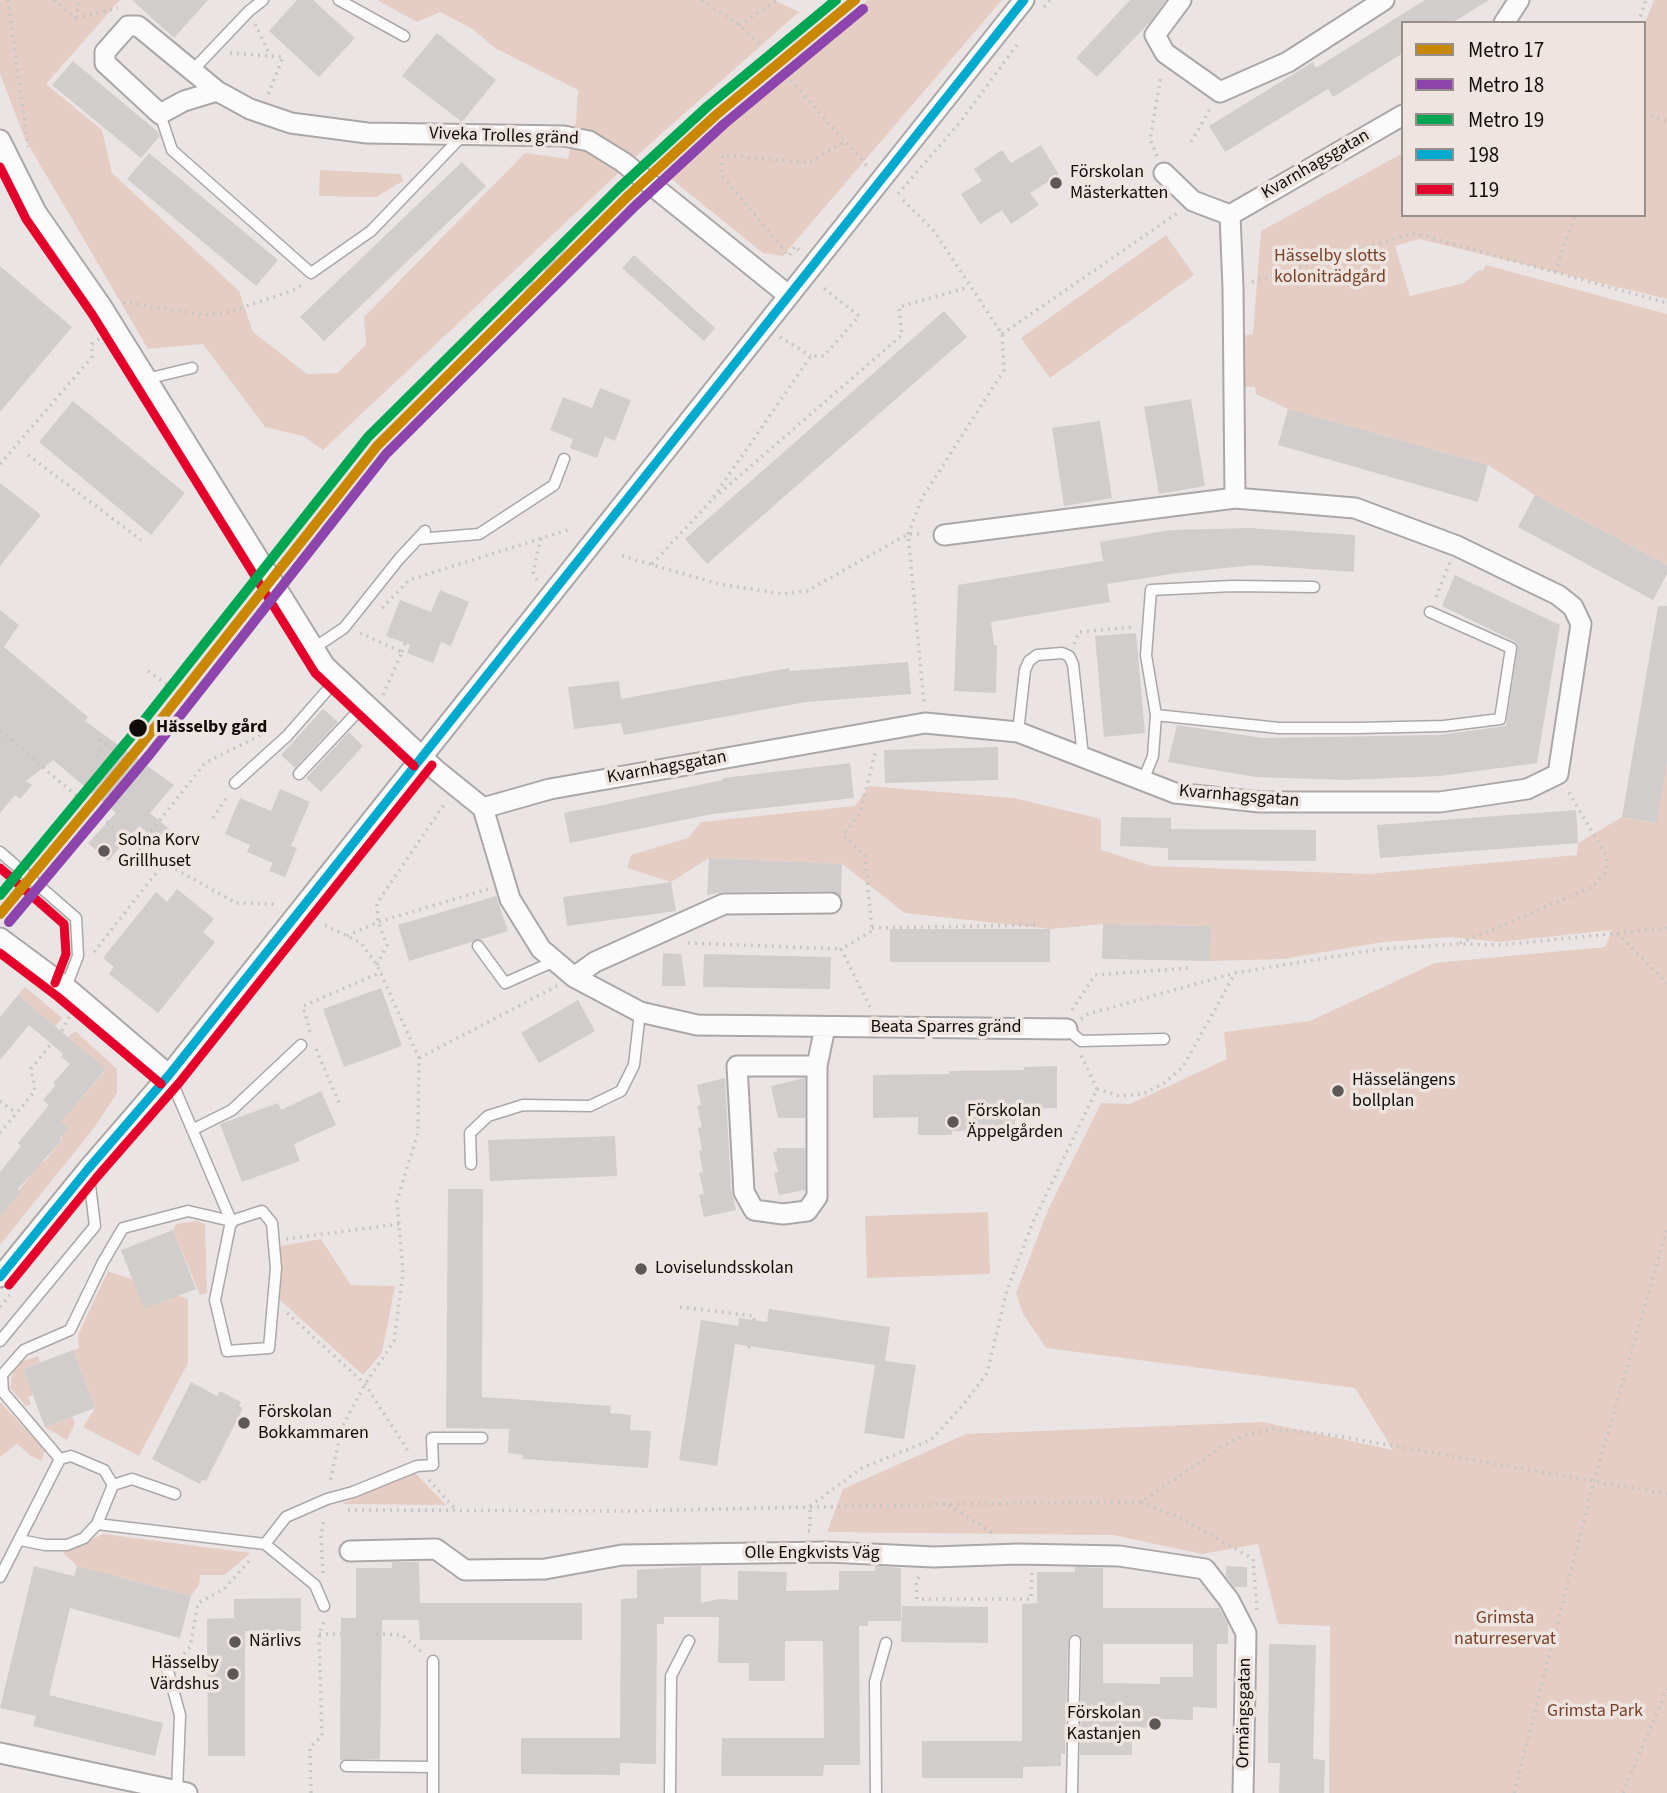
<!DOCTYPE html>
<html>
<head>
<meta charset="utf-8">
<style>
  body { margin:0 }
  #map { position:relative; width:1667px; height:1793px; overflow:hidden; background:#eae5e4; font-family:"Source Sans 3",sans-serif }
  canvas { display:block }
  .legend { position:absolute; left:1401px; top:21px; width:245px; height:196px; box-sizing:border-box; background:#eee4e0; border:2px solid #958e8b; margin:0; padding:9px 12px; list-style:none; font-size:21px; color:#0f0c0b }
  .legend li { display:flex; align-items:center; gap:14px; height:35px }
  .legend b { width:35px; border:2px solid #958e8b }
</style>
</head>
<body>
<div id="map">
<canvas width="1667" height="1793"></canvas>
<ul class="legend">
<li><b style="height:9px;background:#c98702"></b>Metro 17</li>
<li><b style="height:9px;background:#8e44ad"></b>Metro 18</li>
<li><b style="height:9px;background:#00a651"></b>Metro 19</li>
<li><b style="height:9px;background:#00a9ce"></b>198</li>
<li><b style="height:9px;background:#e4002b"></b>119</li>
</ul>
</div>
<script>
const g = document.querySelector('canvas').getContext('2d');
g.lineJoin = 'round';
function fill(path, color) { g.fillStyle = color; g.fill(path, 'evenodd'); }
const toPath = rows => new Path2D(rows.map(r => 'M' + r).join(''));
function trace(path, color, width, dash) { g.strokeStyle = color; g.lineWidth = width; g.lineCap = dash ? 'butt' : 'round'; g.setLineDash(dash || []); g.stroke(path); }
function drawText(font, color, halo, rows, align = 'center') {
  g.font = font + ' "Source Sans 3",sans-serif'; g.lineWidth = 7; g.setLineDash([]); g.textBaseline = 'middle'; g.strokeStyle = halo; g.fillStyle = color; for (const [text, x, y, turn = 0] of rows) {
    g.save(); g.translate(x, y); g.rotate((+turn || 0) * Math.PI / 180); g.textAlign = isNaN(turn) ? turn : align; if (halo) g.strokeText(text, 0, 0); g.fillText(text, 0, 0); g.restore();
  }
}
const green = toPath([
  [0,0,120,0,46,84,102,130,112,173,239,291,253,332,307,374,337,373,366,345,364,317,525,153,568,159,576,121,578,90,495,48,471,28,440,12,417,22,377,0,774,0,799,12,643,150,323,450,303,436,265,427,203,344,148,349,25,139,0,74],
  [868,0,1002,0,783,256,763,253,664,173,801,53],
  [1654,0,1667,0,1667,299,1419,239,1395,246,1410,296,1464,283,1479,270,1483,271,1486,265,1667,314,1667,565,1535,495,1488,465,1288,409,1256,394,1255,387,1244,387,1243,336,1253,334,1261,231,1403,153,1403,215,1644,215,1644,26],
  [320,170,401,174,403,181,376,197,319,196],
  [1166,235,1194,275,1050,378,1021,338],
  [1667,762,1667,1793,1329,1793,1330,1626,1278,1624,1258,1544,1202,1554,1113,1535,827,1532,843,1489,966,1434,1263,1422,1393,1450,1355,1388,1046,1348,1023,1314,1016,1293,1048,1210,1101,1103,1130,1104,1227,1059,1224,1032,1310,1021,1435,963,1605,947,1612,930,1499,942,1451,937,1383,942,1284,959,1210,961,1210,926,1103,924,1050,929,905,913,842,864,709,858,671,882,627,868,631,855,688,838,701,822,855,806,869,786,1014,798,1101,819,1101,850,1152,866,1368,874,1577,855,1578,843,1622,817,1657,823],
  [25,987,62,1018,55,1026,18,995],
  [75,1031,117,1069,117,1093,94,1128,0,1245,0,1216,41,1161,44,1162,62,1140,58,1120,78,1102,106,1070,68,1037],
  [988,1212,990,1274,867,1278,865,1216],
  [197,1221,205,1224,207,1293,200,1295,173,1230,176,1224],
  [321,1239,351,1285,395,1286,382,1353,363,1375,280,1300,281,1246],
  [108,1271,188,1299,188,1363,139,1456,83,1427,95,1408,73,1350,79,1348,78,1335],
  [38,1356,40,1362,23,1369,33,1395,28,1397,31,1404,26,1406,10,1388,11,1379,15,1368,23,1361],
  [0,1402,45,1450,42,1461,31,1456,17,1444,0,1457],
  [72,1417,75,1423,67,1440,45,1427],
  [416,1474,446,1505,342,1504,403,1475],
  [103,1534,251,1553,224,1575,200,1575,199,1585,191,1596,77,1566,63,1553]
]);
const building = toPath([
  [132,0,208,0,174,38],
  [297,0,313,0,355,38,319,77,269,31],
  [1130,0,1166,0,1150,22,1097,77,1076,58],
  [1425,0,1489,0,1452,23,1403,23,1403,53,1333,97,1328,89,1225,152,1209,126,1313,62,1316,68],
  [437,33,496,80,462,122,402,76],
  [73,61,158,132,160,136,141,158,52,85],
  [1041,145,1059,175,1030,193,1039,205,1011,224,1002,210,980,224,961,194,982,181,974,169,1002,150,1011,163],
  [149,153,278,260,256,286,127,179],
  [462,162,486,186,324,341,300,317],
  [634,255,715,328,704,341,622,268],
  [0,266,72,327,0,412],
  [944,311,967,337,707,564,685,539],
  [600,388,631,400,615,441,605,437,597,458,570,448,573,439,550,430,563,397,592,408],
  [1191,399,1205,486,1159,494,1144,407],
  [73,401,185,493,151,535,39,442],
  [1288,409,1488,465,1478,502,1278,445],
  [1100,421,1112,498,1064,506,1052,428],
  [0,483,41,515,0,566],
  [1535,495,1667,565,1667,574,1653,600,1518,527],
  [1250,528,1355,535,1354,572,1254,565,1178,573,1107,584,1110,602,991,622,994,645,997,645,996,693,954,691,958,585,1103,561,1100,542,1171,530],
  [1455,575,1560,625,1537,763,1440,776,1347,780,1255,777,1168,762,1177,725,1262,738,1438,735,1506,726,1518,645,1514,641,1442,606],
  [440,590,469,602,451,646,441,642,433,663,407,653,410,645,386,636,400,600,431,612],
  [1658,606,1667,606,1667,762,1657,823,1622,817],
  [0,610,19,625,4,647,88,717,85,721,174,785,150,813,175,834,164,846,139,826,108,861,88,843,116,813,53,760,26,781,32,785,20,799,15,795,0,813],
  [1136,633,1145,733,1104,737,1095,636],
  [908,662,911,694,806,702,624,735,621,723,574,729,568,687,619,681,621,699,789,668,790,671],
  [323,709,338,722,295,768,281,755],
  [349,732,363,746,321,792,306,778],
  [998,747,998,780,885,783,884,750],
  [850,763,854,798,712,814,570,843,564,813,723,780,723,778],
  [280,789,310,802,291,846,297,848,285,877,269,871,273,863,247,852,250,845,225,834,240,798,271,811],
  [1576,810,1578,843,1380,858,1377,825],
  [1121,817,1171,818,1171,829,1316,830,1316,861,1168,860,1168,848,1120,846],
  [709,858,842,864,841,896,831,891,724,892,707,895],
  [671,882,676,911,567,926,563,897],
  [177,889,214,919,203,932,215,942,158,1013,109,974,114,967,103,958,156,892,167,902],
  [496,896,508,931,409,961,398,925],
  [1103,924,1211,926,1210,961,1102,959],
  [890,929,1050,929,1050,962,890,962],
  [663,953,681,954,686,986,662,986],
  [704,954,831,957,830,989,703,987],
  [381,988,402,1046,344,1067,323,1009],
  [18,995,106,1069,61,1122,68,1128,60,1138,62,1140,18,1189,21,1191,0,1216,0,1172,21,1146,18,1143,49,1105,43,1100,56,1085,53,1083,70,1064,61,1057,63,1054,29,1025,0,1060,0,1017],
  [578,1000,595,1031,539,1063,521,1033],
  [1057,1066,1057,1108,1015,1109,1015,1130,952,1131,952,1135,918,1135,918,1117,873,1118,873,1075,949,1074,949,1071,1024,1070,1024,1067],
  [725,1078,731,1188,736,1210,704,1217,699,1195,704,1194,699,1173,703,1172,699,1151,702,1150,698,1128,702,1127,697,1106,701,1105,697,1085],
  [805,1078,805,1118,778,1118,771,1086],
  [321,1091,336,1125,294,1144,300,1161,242,1182,220,1124,278,1103,281,1110],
  [615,1136,617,1176,490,1181,488,1140],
  [777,1148,805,1148,805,1190,779,1195,774,1173,778,1172,773,1152,777,1151],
  [448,1189,483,1189,482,1397,611,1406,610,1413,631,1415,630,1430,651,1431,648,1468,523,1459,523,1455,508,1453,509,1429,446,1428],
  [173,1230,196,1289,144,1309,121,1250],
  [769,1309,890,1327,885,1361,916,1365,904,1439,864,1433,875,1365,735,1344,717,1466,679,1460,701,1320,738,1326,739,1318,767,1322],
  [73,1350,95,1408,45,1427,23,1369],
  [191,1382,217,1396,220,1391,241,1402,239,1406,243,1408,206,1481,202,1480,200,1484,152,1459],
  [392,1562,419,1562,420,1603,582,1603,582,1640,420,1640,419,1620,382,1620,380,1759,340,1760,341,1618,356,1618,356,1568,392,1568],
  [34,1566,74,1576,77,1566,191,1596,180,1638,70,1608,49,1695,163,1723,155,1756,33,1726,36,1716,0,1708],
  [701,1566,701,1603,719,1599,738,1600,738,1571,787,1572,786,1591,839,1590,839,1571,875,1571,875,1566,901,1568,901,1621,868,1621,868,1626,859,1626,860,1765,824,1765,823,1776,721,1776,722,1738,824,1738,823,1641,785,1641,785,1681,749,1681,749,1663,718,1663,719,1617,664,1617,664,1624,657,1624,656,1764,620,1763,620,1775,521,1774,521,1738,620,1738,621,1599,637,1598,637,1570],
  [1226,1566,1247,1567,1247,1587,1234,1587,1226,1576],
  [1075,1567,1103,1568,1103,1608,1219,1608,1228,1624,1228,1644,1217,1644,1217,1708,1193,1707,1193,1720,1162,1719,1162,1728,1132,1727,1132,1755,1080,1755,1082,1641,1079,1635,1074,1634,1069,1637,1068,1641,1065,1754,1061,1754,1061,1766,1023,1767,1023,1778,922,1778,922,1741,1022,1741,1022,1604,1037,1603,1037,1572,1075,1572],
  [1103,1644,1193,1644,1193,1677,1160,1677,1160,1684,1103,1683],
  [301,1598,301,1631,245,1631,245,1756,208,1756,207,1619,234,1618,234,1599],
  [902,1606,988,1607,988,1643,901,1642],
  [1269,1644,1316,1645,1313,1759,1325,1760,1324,1793,1279,1793,1280,1763,1268,1763]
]);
const path = toPath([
  [8,0,28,147],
  [54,0,76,18,79,0],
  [702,0,739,25,762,46],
  [1044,7,1050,0],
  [76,18,118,8],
  [1638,23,1646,0],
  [255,24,270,55],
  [739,25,778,0],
  [230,53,283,57,268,95],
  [786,75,868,167],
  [1644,113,1667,121],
  [1191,142,1210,109],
  [1157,156,1150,139,1161,76],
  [898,194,961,121,1019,42],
  [903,200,934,231,1002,334,1004,370,922,498,908,534,924,703],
  [799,250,795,246,789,256,721,174,723,155,809,163,845,141],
  [1555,272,1575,215],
  [1252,282,1413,233,1667,303],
  [123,302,205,315,229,312,297,289,301,285],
  [1002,334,1179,212],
  [780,337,811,356],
  [28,455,141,540],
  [0,464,92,357,92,344,99,339],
  [714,498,902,335,899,307,969,287],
  [622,556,719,584,784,594,807,591,908,534,924,534],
  [652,564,710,502,811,356,824,356,859,316,821,286],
  [537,580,533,572,541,538],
  [1436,597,1450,562],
  [382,608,409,580,571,529],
  [360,633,402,652,383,695],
  [1074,644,1079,632,1132,627],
  [402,652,405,643],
  [148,671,177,692],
  [0,731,138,848,236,903,276,904],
  [106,744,124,758],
  [96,756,106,744,96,736],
  [213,818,227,797],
  [138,848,205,763,265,733],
  [325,925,361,943,377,965,419,1058,418,1132,397,1201,403,1273,394,1341,364,1386,342,1427,330,1482],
  [872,928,1038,925],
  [1617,933,1667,983],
  [347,936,378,922,488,889],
  [688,943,841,949],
  [1460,943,1592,887,1607,870,1607,857,1568,791],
  [94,952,164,863],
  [377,965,387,945,378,922,377,903,445,803],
  [870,1007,841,949,872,931,865,855,843,835,860,813,875,753],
  [1072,1010,1095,975,1189,968],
  [1081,1019,1088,1014,1235,973,1380,949,1458,944,1501,945,1667,928],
  [62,1031,69,1017],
  [310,1032,303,1006,382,972],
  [316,1049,340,1105],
  [419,1058,557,986],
  [1097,1089,1119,1096,1143,1094,1164,1083,1183,1067,1234,975],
  [0,1101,16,1113],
  [0,1133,35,1091,31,1069,51,1044],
  [286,1239,399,1224],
  [0,1307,10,1295],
  [680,1307,754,1316,754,1320],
  [287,1313,365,1384,410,1454],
  [749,1348,750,1345],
  [429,1480,456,1510],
  [1141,1502,1181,1518,1253,1559,1257,1610],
  [949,1505,996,1535],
  [810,1506,862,1468,931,1440,964,1404,987,1373,1007,1290,1033,1222,1097,1089,1081,1055],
  [348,1510,631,1511,948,1504,1141,1502,1225,1445,1246,1435,1273,1429,1326,1434,1667,1494],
  [808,1531,810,1531,810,1507],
  [323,1573,321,1536,324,1517],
  [919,1577,916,1581,917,1599,1031,1599,1032,1573],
  [319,1634,341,1634],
  [376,1634,402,1635,423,1653],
  [179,1659,190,1647,198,1603,224,1589,252,1558],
  [311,1793,310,1747,322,1736,319,1634,325,1619],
  [1514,1793,1594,1481,1667,1229],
  [1623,1793,1667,1689]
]);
const lane = toPath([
  [339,0,404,36],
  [192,71,249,11,263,0],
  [160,114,172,150,311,273,371,231,463,135],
  [146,379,192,368],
  [418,539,479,534,554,485,564,459],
  [314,648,344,628,399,559,425,531],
  [1156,715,1146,655,1151,590,1232,586,1314,587],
  [1018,732,1025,670,1029,661,1037,655,1062,653,1069,656,1073,664,1083,756],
  [299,774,365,704],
  [1143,781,1153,756,1156,715,1279,728,1358,728,1444,726,1500,719,1511,648,1430,612],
  [235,783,287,736,338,678],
  [0,852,76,918,78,956,66,987],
  [478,946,505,983,555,961],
  [1067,1029,1081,1041,1164,1039],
  [169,1075,232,1223],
  [192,1130,232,1110,301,1045],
  [471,1164,470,1133,488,1116,523,1105,590,1106,621,1091,634,1065,640,1012],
  [0,1341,95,1226,88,1169],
  [60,1459,3,1392,2,1375,24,1350,70,1330,103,1262,123,1228,188,1211,231,1221,262,1211,272,1223,276,1268,269,1348,227,1351,215,1300,231,1221],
  [113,1485,132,1479,175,1494],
  [97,1524,265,1544,286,1517,327,1499,353,1492,417,1466,433,1465,432,1438,482,1438],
  [265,1544,315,1585,324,1606],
  [0,1577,60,1459,71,1456,104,1470,113,1485,97,1524,84,1538,67,1545,45,1545,20,1540],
  [433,1661,433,1793],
  [168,1671,180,1715,177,1792],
  [346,1766,433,1767],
  [670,1793,671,1676,689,1641],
  [876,1793,875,1682,886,1643],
  [1072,1793,1075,1641]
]);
const street = toPath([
  [1181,0,1155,35,1165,53,1220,92,1288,62,1384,0],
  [1504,23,1519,0],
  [217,91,184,101,160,114,105,63,105,52,128,26,138,26,217,91,250,109,291,123,367,133,564,136,589,141,623,162,788,295],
  [0,140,36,212,102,307,325,666,436,770,483,808,550,789,925,723,1018,732,1175,793,1260,802,1440,802,1527,789,1558,774,1581,624,1573,607,1558,595,1457,546,1355,508,1235,498,1233,288,1230,215,1403,115],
  [1164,173,1193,201,1230,215],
  [944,535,1235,498],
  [483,808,510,899,541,949,574,977,640,1012,697,1025,1067,1029],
  [0,938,66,987,169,1075],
  [574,977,595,962,724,904,831,903],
  [817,1066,817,1197,807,1211,783,1214,754,1210,744,1192,737,1066,817,1066,825,1027],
  [0,1277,88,1169,169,1075,1024,0],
  [350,1551,436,1549,465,1570,545,1569,622,1555,828,1552,934,1557,1019,1554,1119,1556,1205,1569,1229,1600,1246,1633,1243,1793],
  [0,1753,187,1793]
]);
const rail = toPath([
  [516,309,564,245]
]);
const bus1 = toPath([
  [0,1277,88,1169,169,1075,1024,0]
]);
const bus2 = toPath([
  [0,167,26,219,92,314,315,673,414,766],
  [0,868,64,924,66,954,55,983],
  [0,953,58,997,161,1084],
  [9,1285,97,1177,179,1083,432,765]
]);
const metro1 = toPath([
  [0,914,140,746,377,446,627,197,716,115,855,0]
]);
const metro2 = toPath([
  [9,922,150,754,386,454,635,206,724,124,863,9]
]);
const metro3 = toPath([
  [0,895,130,738,368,437,619,188,708,106,836,0]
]);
const markers = [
  [1056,183,7,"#5c5857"],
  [138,728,10,"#0f0c0b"],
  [104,851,7,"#5c5857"],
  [1338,1091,7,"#5c5857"],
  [953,1122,7,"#5c5857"],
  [641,1269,7,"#5c5857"],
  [244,1423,7,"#5c5857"],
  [235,1642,7,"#5c5857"],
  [233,1674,7,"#5c5857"],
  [1155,1724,7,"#5c5857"]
];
const streetNames = [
  ["Viveka Trolles gränd",504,137,2],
  ["Kvarnhagsgatan",1316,165,-30],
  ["Kvarnhagsgatan",667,768,-10],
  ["Kvarnhagsgatan",1239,797,5],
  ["Beata Sparres gränd",946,1028],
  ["Olle Engkvists Väg",812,1554],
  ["Ormängsgatan",1245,1713,-89]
];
const poiNames = [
  ["Förskolan",1070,173],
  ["Mästerkatten",1070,194],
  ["Solna Korv",118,841],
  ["Grillhuset",118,862],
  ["Hässelängens",1352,1081],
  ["bollplan",1352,1102],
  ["Förskolan",967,1112],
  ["Äppelgården",967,1133],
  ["Loviselundsskolan",655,1269],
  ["Förskolan",258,1413],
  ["Bokkammaren",258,1434],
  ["Närlivs",249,1642],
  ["Hässelby",219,1664,"right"],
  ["Värdshus",219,1685,"right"],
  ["Förskolan",1141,1714,"right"],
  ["Kastanjen",1141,1735,"right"]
];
const parkNames = [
  ["Hässelby slotts",1330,257],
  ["koloniträdgård",1330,278],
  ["Grimsta",1505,1619],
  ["naturreservat",1505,1640],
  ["Grimsta Park",1595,1712]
];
const stopNames = [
  ["Hässelby gård",156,728]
];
fill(green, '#e6cdc3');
fill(building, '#d1cdcc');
trace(lane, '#aba7a6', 13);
trace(street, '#aba7a6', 23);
trace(path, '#c7c6c5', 3.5, [2, 5]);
trace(lane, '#fcfbfb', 10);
trace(street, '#fcfbfb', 19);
trace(rail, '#cac8c8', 8);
trace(rail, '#eee4e0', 5, [16]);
trace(bus1, '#00a9ce', 9);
trace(bus2, '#e4002b', 9);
trace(metro1, '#c98702', 10);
trace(metro2, '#8e44ad', 10);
trace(metro3, '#00a651', 10);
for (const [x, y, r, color] of markers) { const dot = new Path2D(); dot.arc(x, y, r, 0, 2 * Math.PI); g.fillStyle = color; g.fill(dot); trace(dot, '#eee4e0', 2.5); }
drawText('18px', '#0f0c0b', '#eee4e0', streetNames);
drawText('18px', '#0f0c0b', '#eee4e0', poiNames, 'left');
drawText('18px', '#7a4127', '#eee4e0', parkNames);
drawText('bold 18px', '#0f0c0b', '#eee4e0', stopNames, 'left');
</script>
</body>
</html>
